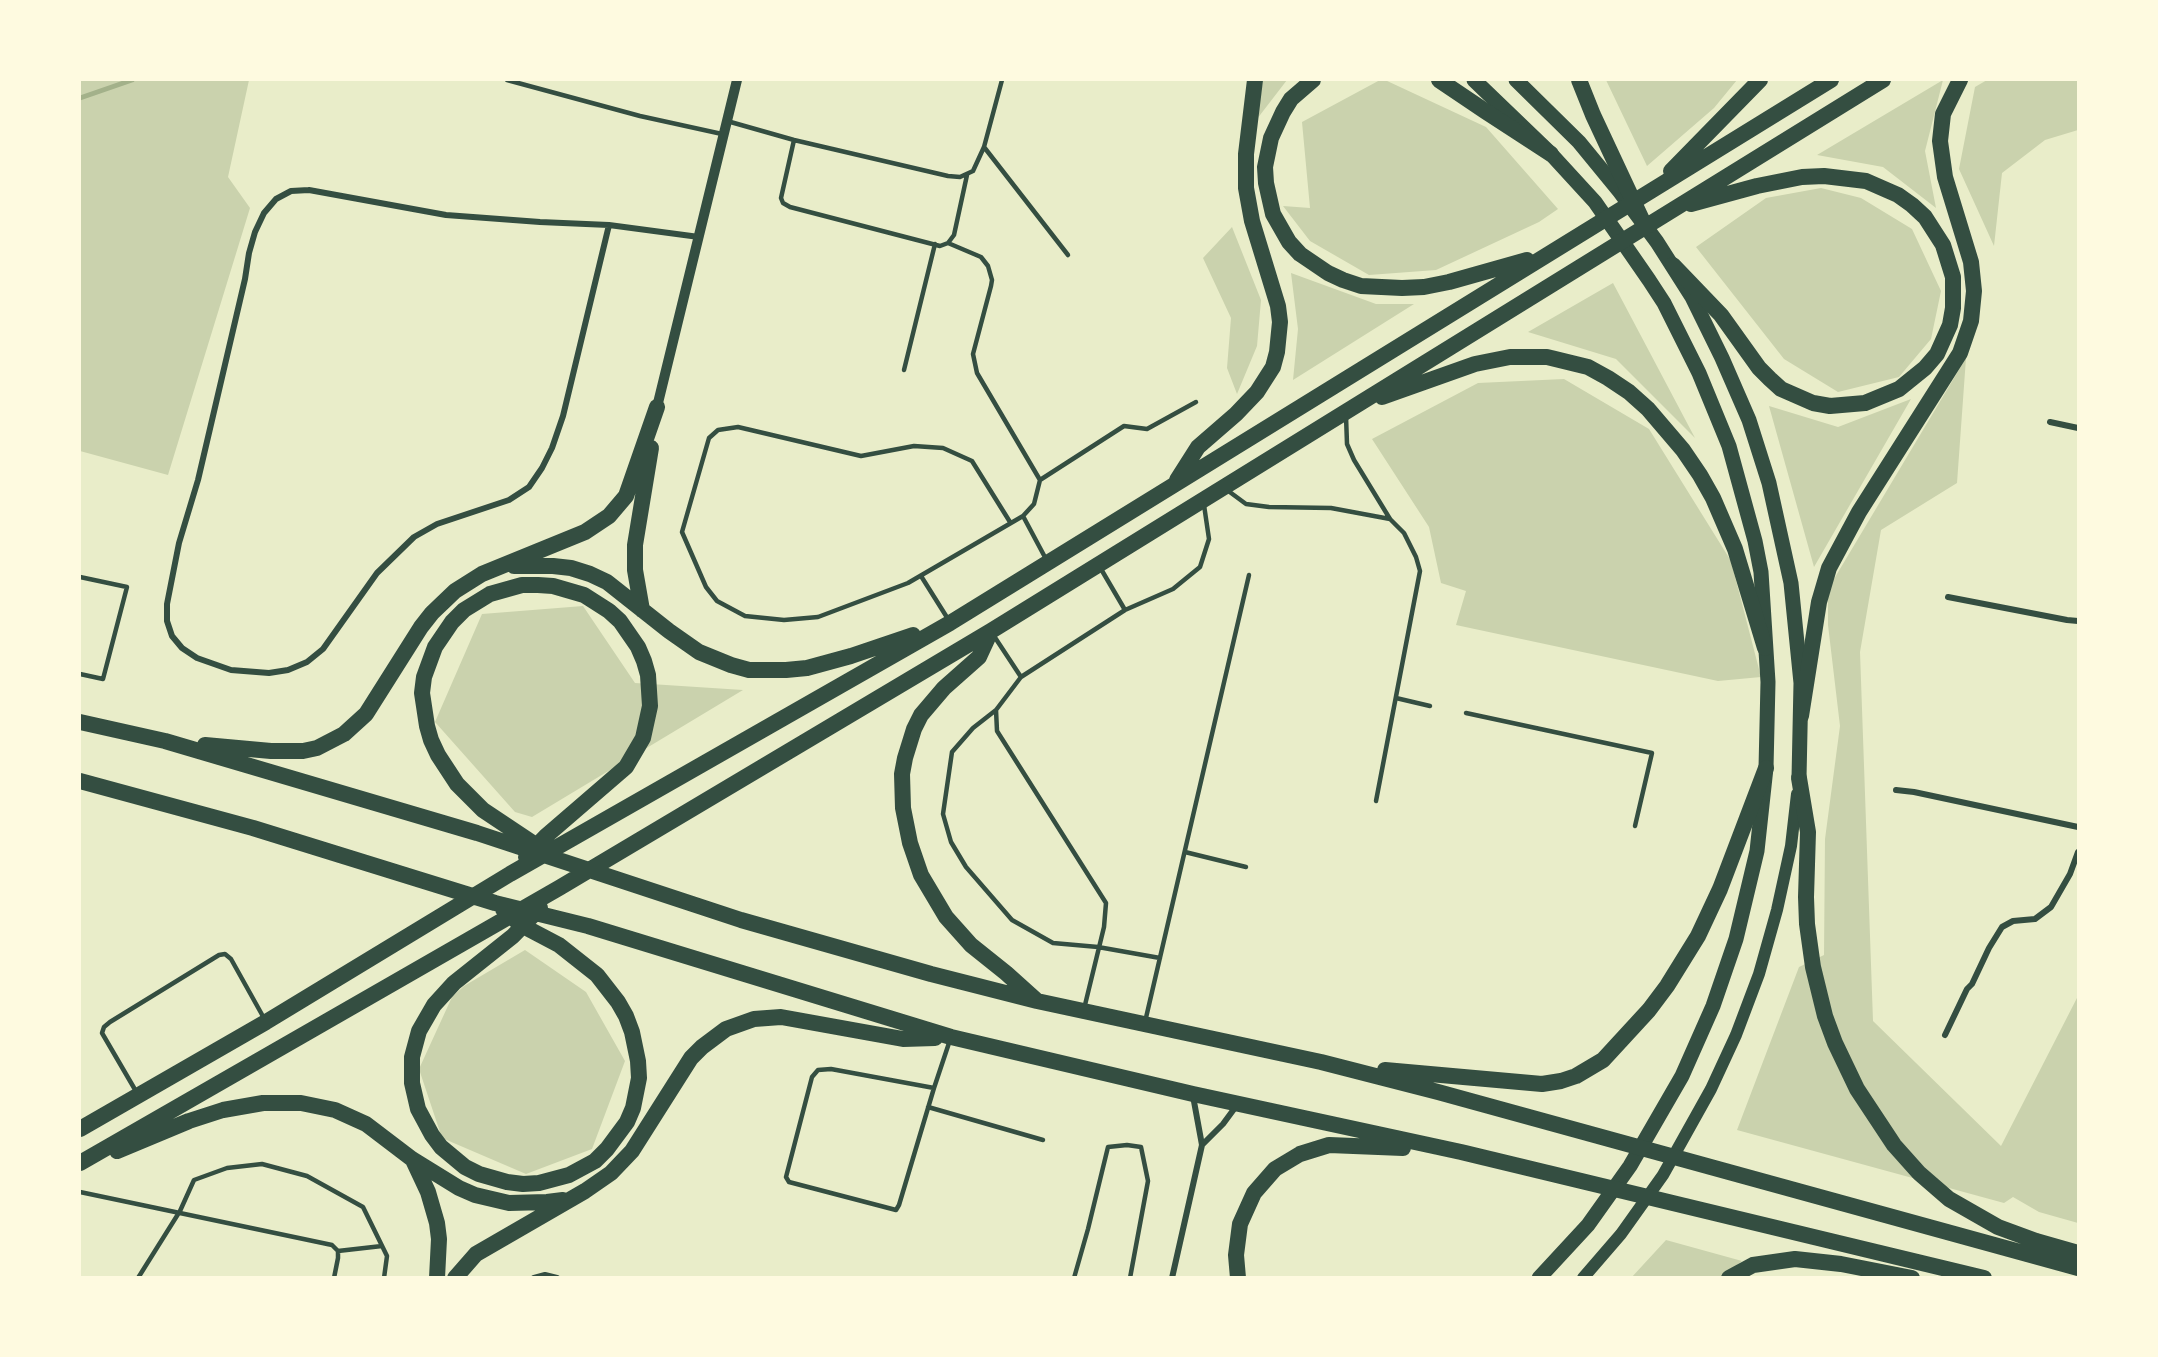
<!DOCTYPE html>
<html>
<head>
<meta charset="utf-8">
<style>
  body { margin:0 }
  #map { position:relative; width:2158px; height:1357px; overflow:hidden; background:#e9edc9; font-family:"DejaVu Sans",sans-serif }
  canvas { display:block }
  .frame { position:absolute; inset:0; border:81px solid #fefae0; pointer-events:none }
</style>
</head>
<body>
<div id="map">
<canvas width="2158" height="1357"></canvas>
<div class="frame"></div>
</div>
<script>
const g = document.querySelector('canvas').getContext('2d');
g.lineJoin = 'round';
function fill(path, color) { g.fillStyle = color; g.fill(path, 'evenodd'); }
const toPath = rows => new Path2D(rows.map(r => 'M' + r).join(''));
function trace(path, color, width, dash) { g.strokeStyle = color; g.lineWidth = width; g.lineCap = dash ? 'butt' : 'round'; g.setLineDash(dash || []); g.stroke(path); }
const green = toPath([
  [80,80,249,80,228,177,250,208,168,475,80,451],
  [1263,80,1287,80,1257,119],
  [1380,80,1385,80,1486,127,1558,209,1539,222,1436,270,1369,275,1310,241,1283,206,1310,208,1302,122],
  [1606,80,1737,80,1714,108,1647,166],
  [1943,80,1925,151,1936,208,1883,167,1817,155],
  [1987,80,2078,80,2078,130,2045,140,2002,173,1994,246,1959,169,1975,87],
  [1821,188,1861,198,1912,229,1941,291,1931,339,1899,377,1838,392,1784,359,1696,247,1766,198],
  [1232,227,1261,300,1257,346,1237,394,1227,368,1231,318,1203,258],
  [1291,273,1376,304,1414,304,1293,380,1298,329],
  [1613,283,1695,438,1616,359,1528,332],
  [1966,358,1957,483,1881,530,1860,652,1873,1021,2001,1146,2078,996,2078,1223,2039,1212,2013,1197,2004,1203,1737,1130,1799,967,1824,955,1825,839,1840,726,1828,625,1828,589],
  [1564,379,1649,429,1731,561,1761,677,1718,681,1456,625,1466,591,1441,583,1429,527,1372,439,1478,383],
  [1911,399,1814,567,1769,406,1838,427],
  [583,606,635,683,743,690,532,817,515,812,435,722,482,614],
  [525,950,586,992,625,1061,592,1149,526,1174,442,1138,419,1069,452,997,464,986],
  [1666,1240,1742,1261,1722,1277,1631,1278]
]);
const stream = toPath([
  [80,98,132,80]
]);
const service = toPath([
  [507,80,640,116,722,134],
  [727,121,794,140,948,176,960,177,973,171,984,147,1002,80],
  [794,140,781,198,783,203,790,207,940,246,948,243,954,235,967,175],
  [984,147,1068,255],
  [948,243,981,257,988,266,992,280,991,286,973,354,977,373,1040,480,1034,504,1023,516,908,583,818,617,784,620,745,616,717,601,706,587,682,532,709,438,718,430,738,427,861,456,914,446,943,448,972,461,1010,522],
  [904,370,935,244],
  [1346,416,1347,444,1354,460,1390,519,1404,533,1416,557,1420,571,1376,801],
  [1040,480,1124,426,1147,429,1196,402],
  [1227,490,1246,504,1269,507,1331,508,1390,519],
  [1023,516,1047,561],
  [921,576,948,619],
  [80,577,127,587,103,679,80,674],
  [1125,610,1173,589,1200,567,1209,539,1204,505],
  [994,636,1021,677,996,710,997,731,1106,903,1104,927,1084,1009],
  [1021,677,1125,610,1101,569],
  [1396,698,1430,706],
  [996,710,973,728,952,752,943,814,951,842,966,867,1012,920,1053,943,1098,947,1160,958],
  [1466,713,1652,753,1635,826],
  [1185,852,1246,867],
  [1145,1022,1249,575],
  [934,1088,899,1205,896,1210,789,1182,786,1177,812,1077,818,1070,831,1069,934,1088,950,1040],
  [137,1093,102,1033,104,1027,110,1022,219,955,225,954,231,959,265,1020],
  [928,1107,1043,1140],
  [80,1192,332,1245,338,1251,338,1258,334,1278],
  [338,1251,382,1246],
  [138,1278,180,1211,194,1180,227,1168,262,1164,307,1176,363,1207,387,1256,384,1278],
  [1074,1278,1088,1229,1108,1147,1127,1145,1141,1147,1148,1181,1130,1278]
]);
const minor = toPath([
  [309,190,446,215,540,222,609,225,563,416,552,448,542,468,529,487,509,500,437,524,414,537,377,573,323,649,307,662,288,670,269,673,231,670,197,658,182,648,172,636,167,621,167,604,179,543,198,480,245,279,249,253,255,232,264,213,276,199,291,191,309,190],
  [609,225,699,237],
  [2050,422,2078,428],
  [1948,597,2067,620,2078,621],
  [1896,790,1914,792,2078,827],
  [1945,1035,1967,989,1972,984,1989,948,2002,927,2013,921,2035,919,2051,907,2070,874,2078,852],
  [1202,1145,1223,1124,1237,1105],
  [534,1278,545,1275,557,1278],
  [1172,1278,1202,1145,1193,1096]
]);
const tertiary = toPath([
  [657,407,737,80]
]);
const secondary = toPath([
  [1583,1278,1621,1234,1663,1175,1711,1089,1736,1035,1759,974,1777,910,1791,846,1797,794]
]);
const primary = toPath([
  [1474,80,1551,154,1595,202,1649,280,1664,303,1699,373,1729,446,1755,541,1761,572,1768,682,1766,768,1757,851,1736,939,1713,1006,1682,1076,1630,1166,1588,1225,1539,1278],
  [1516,80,1579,142,1620,192,1657,242,1692,297,1722,358,1749,420,1769,483,1791,583,1801,683,1799,778]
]);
const trunk = toPath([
  [1313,80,1291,99,1283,112,1271,138,1265,167,1266,183,1273,214,1289,242,1300,254,1328,273,1343,280,1361,286,1402,288,1424,287,1449,282,1527,260],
  [1439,80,1485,111,1551,154],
  [1579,80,1593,115,1643,222],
  [1671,171,1760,80],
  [1673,265,1721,315,1759,368,1770,379,1781,389,1813,403,1830,406,1865,403,1899,389,1925,368,1937,354,1950,325,1953,308,1953,277,1943,245,1925,217,1912,205,1898,195,1866,181,1824,176,1802,177,1757,186,1691,204],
  [1382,397,1475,364,1510,357,1547,357,1588,367,1608,378,1629,392,1648,409,1683,450,1700,475,1713,498,1735,549,1765,648],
  [1177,480,1198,447,1236,414,1257,392,1273,367,1277,352,1280,322,1278,306,1252,221,1246,188,1246,154,1255,80],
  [514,566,553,566,571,568,590,574,607,582,669,631,699,652,731,665,749,670,786,670,807,668,851,656,913,635],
  [642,610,635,570,635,545,651,448],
  [991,631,979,657,944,688,921,715,914,729,905,758,902,774,903,808,910,843,921,875,946,917,971,945,1006,973,1036,1000],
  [1801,716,1819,602,1829,568,1859,512,1960,353,1971,321,1974,291,1971,262,1945,177,1940,141,1943,114,1960,80],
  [80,722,165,741,477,833,741,920,931,974,1037,1001,1321,1062,1438,1092,2078,1268],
  [205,745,271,751,303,751,317,748,344,734,366,714,421,627,432,613,455,591,482,574,585,532,609,516,626,496,657,407],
  [1799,778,1808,832,1806,897,1807,924,1813,967,1825,1016,1835,1043,1857,1089,1894,1145,1919,1173,1949,1199,1998,1227,2036,1241,2078,1253],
  [80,781,253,828,495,903,588,926,951,1037,1193,1094,1461,1152,1984,1278],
  [526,857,546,836,626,767,643,738,650,706,648,675,644,661,638,647,620,621,609,611,584,595,553,586,538,585,522,585,490,594,464,610,452,622,435,647,424,677,422,693,427,726,431,740,438,755,457,784,483,810,534,844],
  [503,909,521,925,559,945,597,975,618,1002,626,1016,632,1032,638,1061,639,1078,633,1108,627,1122,607,1149,595,1161,569,1175,539,1183,523,1184,507,1182,479,1174,465,1167,441,1147,432,1135,418,1109,412,1083,412,1057,419,1031,434,1005,454,983,513,936,540,908],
  [1385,1070,1542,1084,1561,1081,1576,1076,1603,1060,1649,1010,1667,986,1698,936,1720,889,1766,768],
  [80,1129,266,1022,510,874,950,623,1831,80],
  [117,1151,189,1121,223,1110,263,1103,301,1103,335,1110,366,1124,412,1159,459,1188,475,1195,509,1203,547,1202,563,1200],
  [413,1160,428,1192,437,1223,439,1239,437,1278],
  [80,1163,559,888,991,631,1883,80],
  [455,1278,476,1254,585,1191,611,1173,632,1151,691,1058,702,1047,726,1029,754,1019,781,1017,903,1039,935,1038],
  [1238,1278,1236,1255,1240,1224,1254,1193,1275,1169,1300,1154,1329,1145,1403,1148],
  [1729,1278,1753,1265,1795,1259,1841,1264,1912,1278]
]);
fill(green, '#cad2ad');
trace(stream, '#a3b18a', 5);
trace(service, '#344e41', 4.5);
trace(minor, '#344e41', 6);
trace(tertiary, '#344e41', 10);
trace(secondary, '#344e41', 12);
trace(primary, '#344e41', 15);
trace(trunk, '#344e41', 16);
</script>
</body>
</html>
